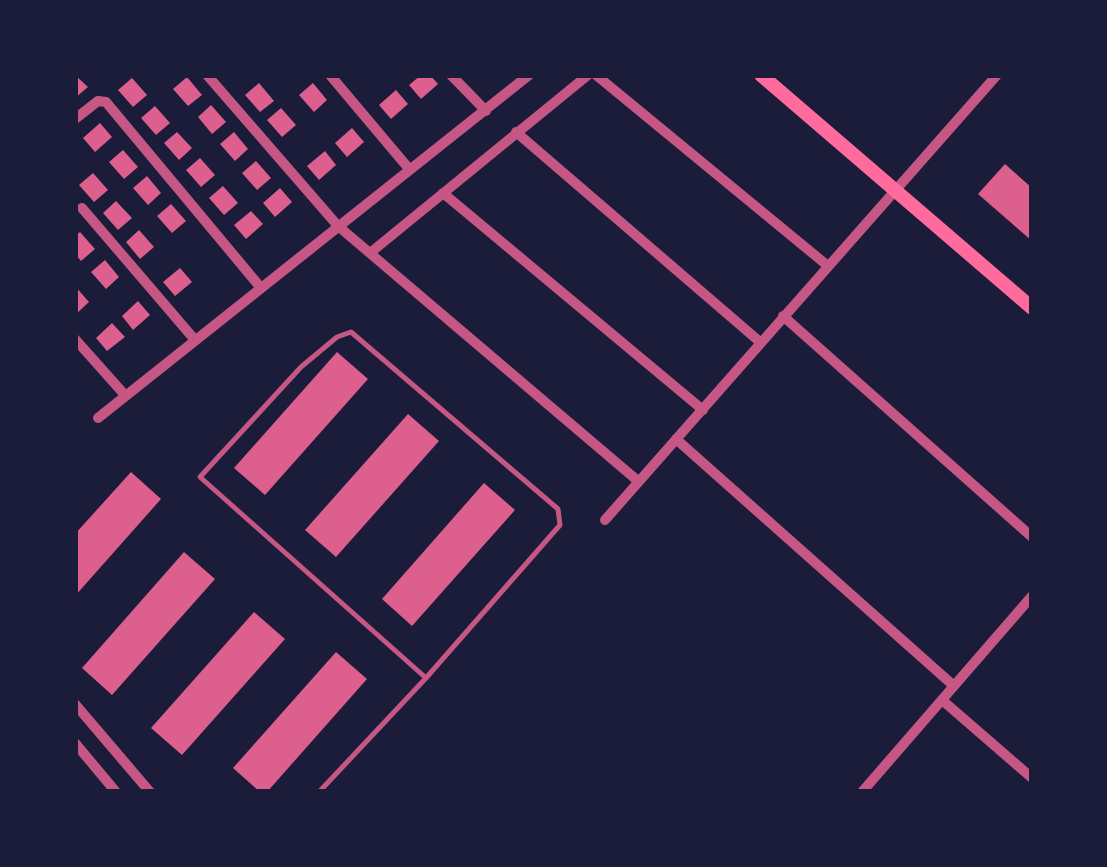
<!DOCTYPE html>
<html>
<head>
<meta charset="utf-8">
<style>
  body { margin:0 }
  #map { position:relative; width:1107px; height:867px; overflow:hidden; background:#1b1b3a; font-family:Jost,sans-serif }
  canvas { display:block }
  .frame { position:absolute; inset:0; border:78px solid #1b1b3a; pointer-events:none }
</style>
</head>
<body>
<div id="map">
<canvas width="1107" height="867"></canvas>
<div class="frame"></div>
</div>
<script>
const g = document.querySelector('canvas').getContext('2d');
g.lineJoin = 'round';
function fill(path, color) { g.fillStyle = color; g.fill(path, 'evenodd'); }
const toPath = rows => new Path2D(rows.map(r => 'M' + r).join(''));
function trace(path, color, width, dash) { g.strokeStyle = color; g.lineWidth = width; g.lineCap = dash ? 'butt' : 'round'; g.setLineDash(dash || []); g.stroke(path); }
const building = toPath([
  [75,75,88,87,75,98],
  [421,75,430,75,438,84,421,99,409,85],
  [187,77,202,95,188,106,173,89],
  [132,78,147,95,133,107,118,90],
  [259,83,274,101,260,112,245,95],
  [313,83,327,100,314,112,299,95],
  [396,90,408,104,391,119,379,105],
  [211,105,226,122,212,134,198,117],
  [155,106,170,123,156,135,141,118],
  [281,108,296,125,282,137,267,120],
  [100,123,112,137,95,152,83,138],
  [352,128,364,142,347,157,335,143],
  [177,132,192,148,179,160,164,143],
  [234,132,248,149,235,161,220,144],
  [123,150,138,167,124,179,109,162],
  [325,151,336,165,319,180,307,166],
  [200,158,215,175,201,187,186,170],
  [256,161,271,178,257,190,242,173],
  [1005,164,1032,188,1032,241,978,194],
  [93,173,108,190,94,202,79,185],
  [147,176,161,193,148,205,133,188],
  [223,186,238,203,224,215,209,198],
  [280,188,292,202,275,217,263,203],
  [116,201,132,218,118,230,103,213],
  [171,204,186,221,172,233,157,216],
  [251,211,263,224,246,239,234,225],
  [139,230,154,247,140,259,126,242],
  [80,232,95,249,81,261,75,254,75,236],
  [105,260,119,277,106,289,91,272],
  [180,268,192,282,175,296,163,282],
  [75,286,89,302,75,315],
  [138,301,150,315,133,330,122,316],
  [112,323,125,337,107,351,96,338],
  [337,352,368,379,265,495,234,468],
  [408,414,439,441,336,557,305,530],
  [131,472,161,499,75,596,75,534],
  [484,483,515,510,412,626,382,599],
  [184,552,215,579,112,695,82,668],
  [254,612,285,639,182,755,151,728],
  [336,652,367,679,267,792,260,792,233,768]
]);
const service = toPath([
  [319,792,426,678,560,525,558,509,351,332,337,337,301,367,200,477,426,678]
]);
const minor = toPath([
  [207,75,338,226,638,481],
  [330,75,410,170],
  [451,75,486,111],
  [596,75,828,266],
  [75,119,98,101,106,102,261,288],
  [516,132,760,342],
  [443,193,703,410],
  [82,208,195,340],
  [370,253,588,75],
  [783,316,1032,537],
  [75,339,124,394],
  [98,418,529,75],
  [676,439,954,686],
  [605,520,997,75],
  [942,700,1032,778],
  [75,704,150,792],
  [75,743,116,792],
  [862,792,1032,596]
]);
const secondary = toPath([
  [761,75,1032,308]
]);
fill(building, '#dd5f8e');
trace(service, '#c65784', 5);
trace(minor, '#c65784', 10);
trace(secondary, '#ff6b9d', 14);
</script>
</body>
</html>
